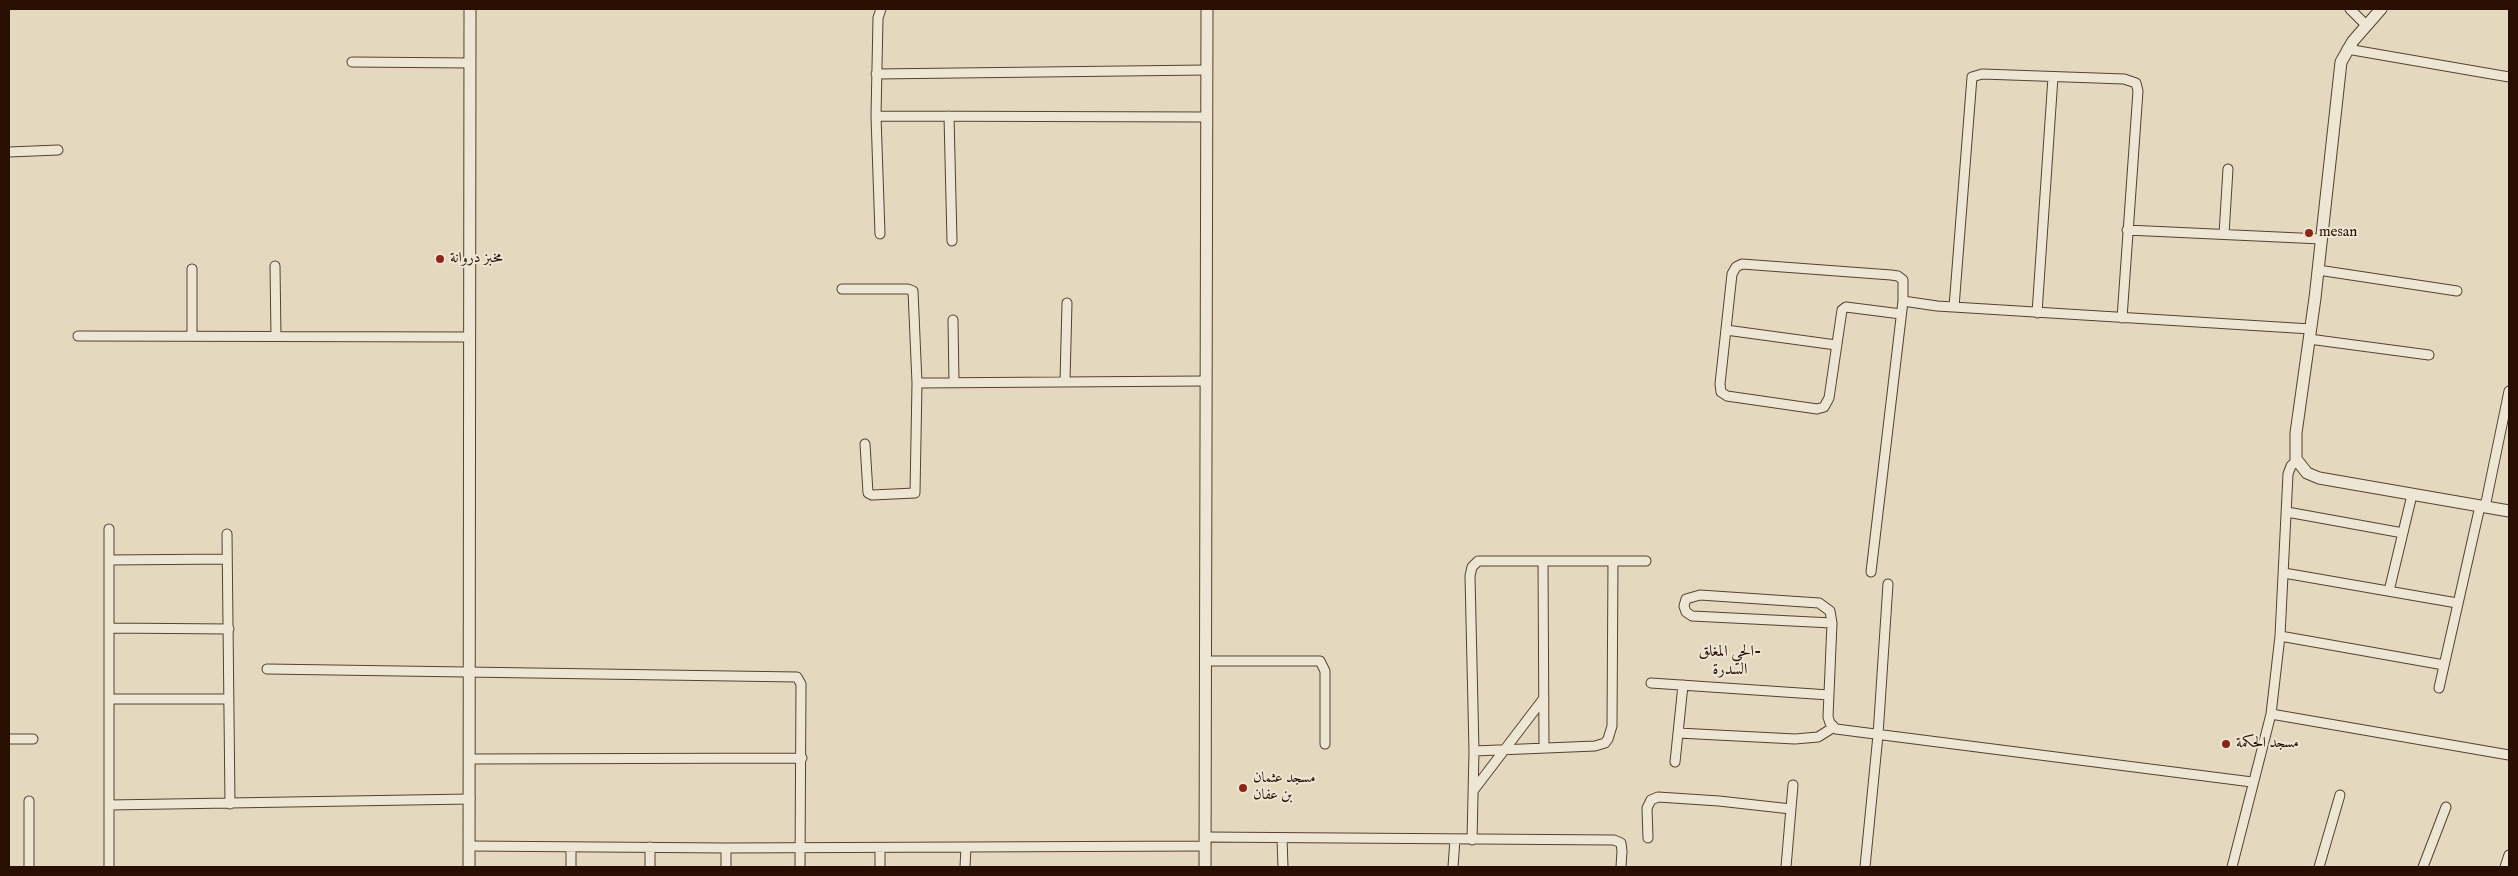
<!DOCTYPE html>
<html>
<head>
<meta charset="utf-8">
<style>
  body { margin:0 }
  #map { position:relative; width:2518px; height:876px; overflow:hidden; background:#e4d8be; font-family:"IM FELL English",serif }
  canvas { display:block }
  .frame { position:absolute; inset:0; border:10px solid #280f01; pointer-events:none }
</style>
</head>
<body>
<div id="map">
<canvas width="2518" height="876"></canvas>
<div class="frame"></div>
</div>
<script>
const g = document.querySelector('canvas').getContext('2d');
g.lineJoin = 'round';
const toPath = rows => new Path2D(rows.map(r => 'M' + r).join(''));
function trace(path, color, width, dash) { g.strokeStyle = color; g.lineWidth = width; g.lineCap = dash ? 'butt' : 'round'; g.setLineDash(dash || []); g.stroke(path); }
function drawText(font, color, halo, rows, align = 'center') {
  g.font = font + ' "IM FELL English",Amiri,serif'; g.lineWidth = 4; g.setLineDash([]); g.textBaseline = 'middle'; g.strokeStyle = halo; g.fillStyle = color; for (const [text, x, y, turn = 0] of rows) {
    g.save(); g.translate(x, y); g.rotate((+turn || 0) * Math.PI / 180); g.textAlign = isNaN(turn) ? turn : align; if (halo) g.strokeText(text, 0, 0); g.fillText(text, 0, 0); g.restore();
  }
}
const minor = toPath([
  [881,9,878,18,876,116,1206,117],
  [2350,9,2366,25],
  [2347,49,2509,77],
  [352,62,470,63],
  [876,74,1206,70],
  [876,116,880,234],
  [949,116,952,241],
  [9,152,58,150],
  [2127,230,2321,239],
  [2224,234,2228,169],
  [275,266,276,336],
  [2318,270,2457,291],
  [842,289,908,289,913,291,917,383,915,493,872,495,868,493,865,444],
  [1903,301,1937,306,2311,329],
  [1954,307,1972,77,1982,74,2124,79,2136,83,2138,91,2122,318],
  [2037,313,2053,77],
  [953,320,954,382],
  [1726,330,1836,345],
  [78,336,469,337],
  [192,336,192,269],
  [2309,339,2429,355],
  [1065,381,1067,303],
  [917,383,1204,381],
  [2485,507,2509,391],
  [2287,512,2403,533],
  [227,534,230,804],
  [109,560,227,559],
  [1543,561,1544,747],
  [1871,572,1903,301,1903,280,1898,276,1891,275,1742,264,1736,267,1732,274,1720,384,1721,392,1727,396,1817,409,1824,407,1829,398,1842,310,1846,307,1901,314],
  [2284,573,2457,603],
  [2389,591,2412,495],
  [1832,623,1692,616,1686,612,1684,606,1686,599,1700,595,1819,603,1830,611,1832,623,1828,717,1830,723,1836,729,2252,782],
  [110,628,229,629],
  [2280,636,2444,665],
  [1205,661,1320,661,1325,671,1325,744],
  [267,669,797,677,801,684,800,867],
  [1651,683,1829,695],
  [2439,688,2480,506],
  [109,699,229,699],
  [2271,714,2509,755],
  [1678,733,1795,739,1818,737,1834,727],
  [9,739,33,739],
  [1474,751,1595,746,1605,743,1608,739,1612,726,1613,561],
  [470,759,802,758],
  [1675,762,1683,685],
  [1473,791,1544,698],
  [29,801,29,867],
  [109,805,470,799],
  [1205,837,1614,840,1621,843,1622,851,1621,867],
  [1282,838,1283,867],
  [1648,838,1647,808,1651,800,1658,797,1719,801,1791,809],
  [1472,840,1474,751,1470,576,1472,567,1478,561,1646,561],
  [469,846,726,848,1205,846],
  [109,867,109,529],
  [571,867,571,847],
  [650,867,650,847],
  [726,867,726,848],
  [880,867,880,848],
  [965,867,966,847],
  [1453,867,1455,839],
  [1786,867,1793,785],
  [1865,867,1878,735,1888,584],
  [2232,867,2271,714,2280,636,2288,474,2291,466,2294,463,2298,464],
  [2319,867,2340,795],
  [2423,867,2446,807],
  [2505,867,2509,855]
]);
const tertiary = toPath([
  [2381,9,2353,41,2341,62,2315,298,2296,433,2296,459,2307,473,2319,478,2509,511],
  [469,867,470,9],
  [1205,867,1207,9]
]);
const markers = [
  [2309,233,5,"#8f2418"],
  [440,259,5,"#8f2418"],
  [2226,744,5,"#8f2418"],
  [1243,788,5,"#8f2418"]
];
const poiNames = [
  ["mesan",2319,233],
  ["مخبز دروانة",450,259],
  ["مسجد الحكمة",2236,744],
  ["مسجد عثمان",1253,779],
  ["بن عفان",1253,796]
];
const neighbourhoodNames = [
  ["الحي المغلق-",1730,653],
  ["السدرة",1730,671]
];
trace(minor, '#574130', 11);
trace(tertiary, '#574130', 13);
trace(minor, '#ede6d5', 9);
trace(tertiary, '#ede6d5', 11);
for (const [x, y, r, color] of markers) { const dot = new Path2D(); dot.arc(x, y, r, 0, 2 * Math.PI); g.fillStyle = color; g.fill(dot); trace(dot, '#ede6d5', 2); }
drawText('15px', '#280f01', '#ede6d5', poiNames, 'left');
drawText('16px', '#280f01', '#ede6d5', neighbourhoodNames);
</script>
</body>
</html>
